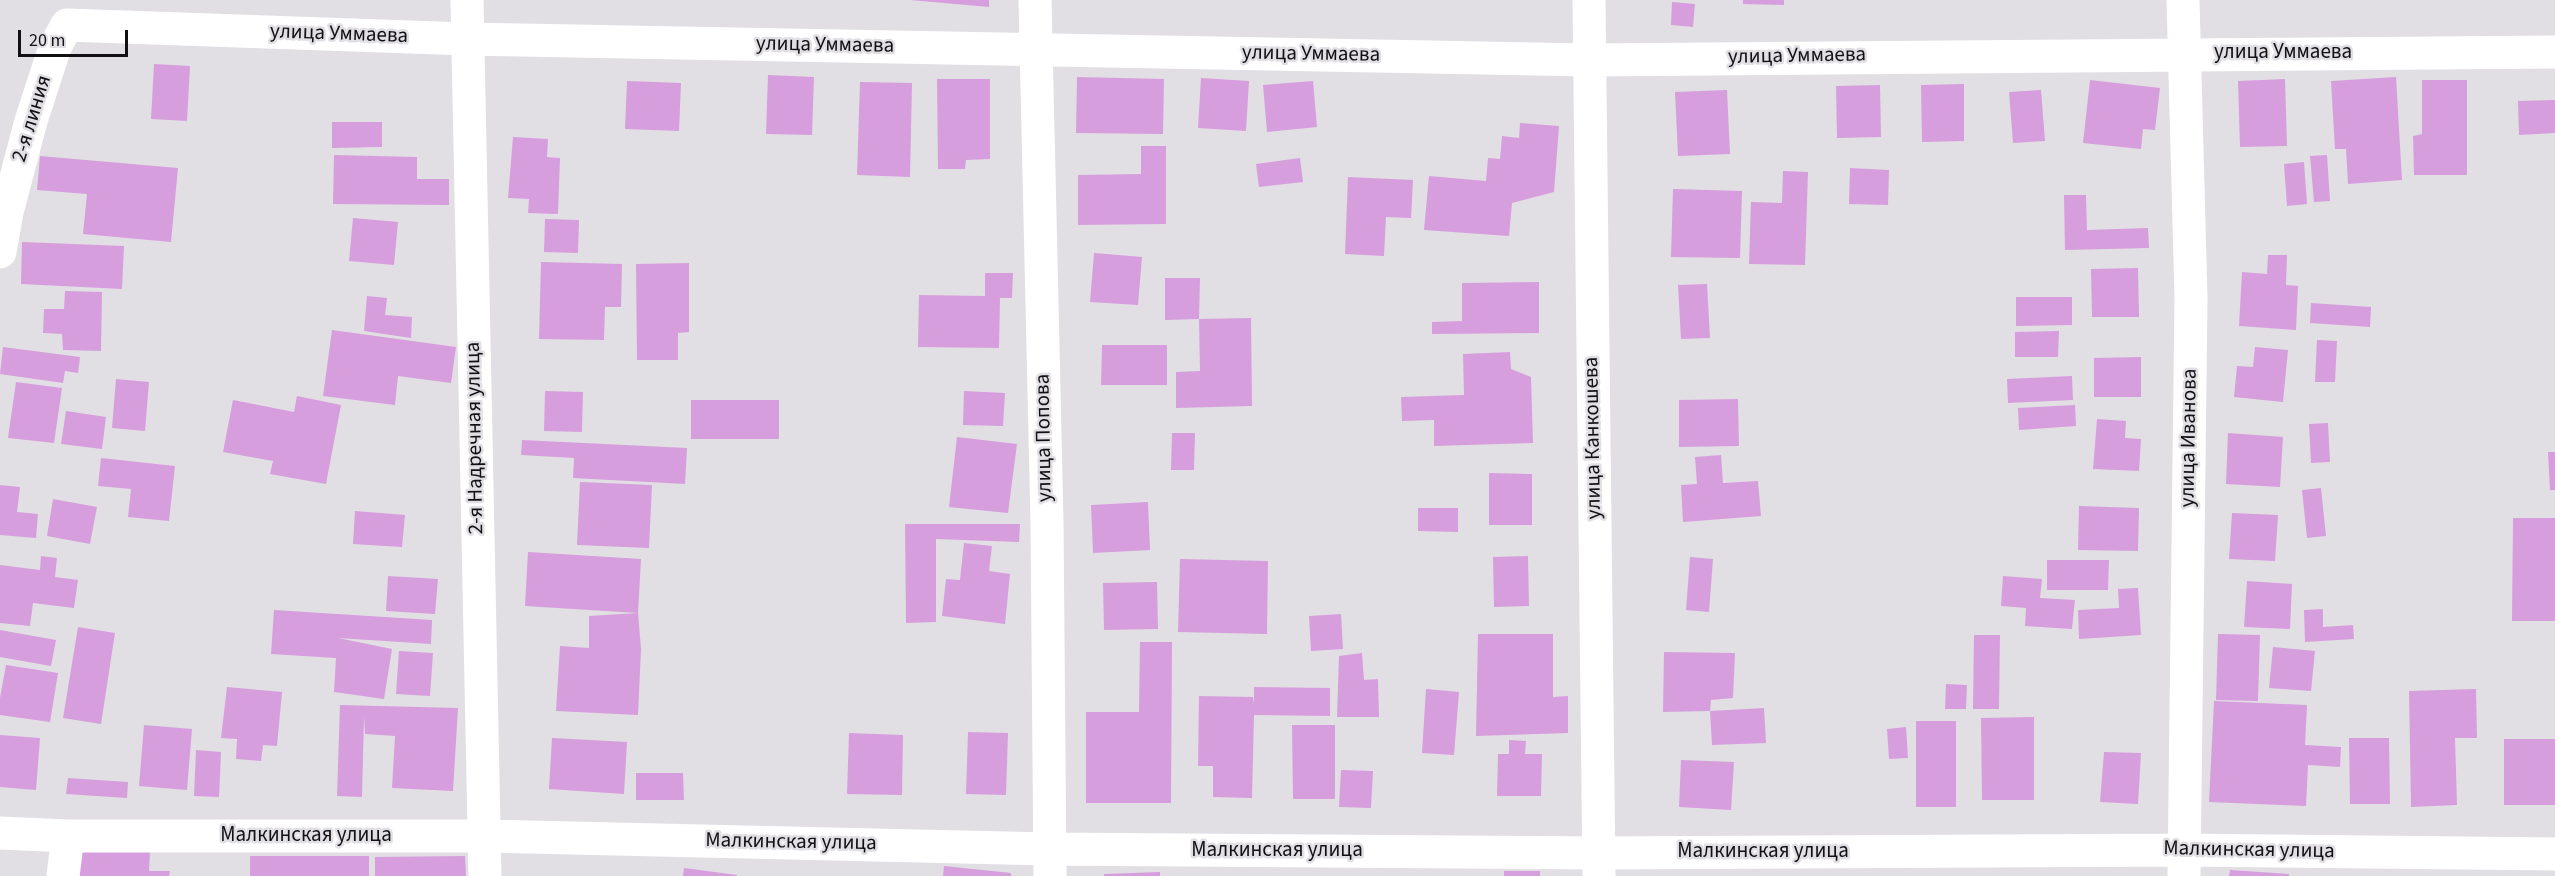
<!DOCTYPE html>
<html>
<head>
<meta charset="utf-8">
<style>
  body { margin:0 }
  #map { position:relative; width:2555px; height:876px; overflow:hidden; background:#e1dfe4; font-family:"Source Sans 3",sans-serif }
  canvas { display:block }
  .scale { position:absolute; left:18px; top:30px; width:110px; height:27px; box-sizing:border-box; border:3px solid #111012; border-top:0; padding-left:8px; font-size:18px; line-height:21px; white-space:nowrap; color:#111012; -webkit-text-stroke:4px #e1dfe4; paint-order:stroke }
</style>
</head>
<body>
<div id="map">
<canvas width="2555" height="876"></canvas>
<div class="scale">20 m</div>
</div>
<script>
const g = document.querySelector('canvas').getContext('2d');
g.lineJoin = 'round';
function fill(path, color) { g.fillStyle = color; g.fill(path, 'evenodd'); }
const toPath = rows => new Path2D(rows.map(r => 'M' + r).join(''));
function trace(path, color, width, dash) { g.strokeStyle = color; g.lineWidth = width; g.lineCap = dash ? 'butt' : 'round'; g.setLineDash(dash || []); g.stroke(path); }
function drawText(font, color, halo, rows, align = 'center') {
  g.font = font + ' "Source Sans 3",sans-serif'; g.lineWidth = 5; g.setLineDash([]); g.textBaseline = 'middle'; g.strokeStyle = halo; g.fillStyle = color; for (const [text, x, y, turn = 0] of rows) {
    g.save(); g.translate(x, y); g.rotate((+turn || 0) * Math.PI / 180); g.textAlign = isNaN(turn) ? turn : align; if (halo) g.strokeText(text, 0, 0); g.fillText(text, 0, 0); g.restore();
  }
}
const building = toPath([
  [910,0,989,0,989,7],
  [1743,0,1784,0,1784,5,1743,4],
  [1672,2,1695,4,1693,27,1671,25],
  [154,64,190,66,187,121,151,119],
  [768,75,814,77,812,135,766,134],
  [1077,77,1164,79,1163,134,1076,133],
  [2396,77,2402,180,2348,184,2346,149,2335,149,2331,81],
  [1201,78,1249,81,1246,131,1198,128],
  [937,79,990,79,990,159,966,160,965,169,938,169],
  [2285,79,2287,146,2240,147,2238,81],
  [2090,80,2160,88,2155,130,2143,129,2141,149,2083,143],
  [2422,80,2467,80,2467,175,2414,175,2413,136,2422,134],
  [627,81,681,83,679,131,625,129],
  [1313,81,1317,127,1267,132,1263,85],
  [860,82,912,83,910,177,857,175],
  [1964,84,1964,141,1922,142,1921,85],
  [1880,85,1881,137,1837,138,1836,86],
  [1727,90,1730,154,1678,156,1675,92],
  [2041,90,2045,141,2013,143,2009,92],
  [2555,100,2555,133,2519,135,2518,101],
  [332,122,382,122,382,147,332,148],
  [1520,123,1559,126,1554,192,1512,203,1509,236,1424,230,1429,176,1486,181,1488,158,1500,159,1502,136,1519,138],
  [513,137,548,139,547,157,560,158,558,214,528,213,529,199,508,198],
  [1141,146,1166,146,1166,224,1078,225,1078,175,1141,174],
  [334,155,417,157,417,179,449,179,449,205,333,204],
  [2327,155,2330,201,2314,202,2310,156],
  [40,156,178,168,171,242,83,234,87,194,37,190],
  [1300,158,1303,182,1259,187,1256,164],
  [2304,162,2307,204,2287,206,2284,164],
  [1850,168,1889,170,1888,205,1849,204],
  [1783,171,1808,172,1805,265,1749,264,1751,202,1782,203],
  [1348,177,1413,180,1411,218,1386,217,1384,256,1345,254],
  [1673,189,1742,191,1740,258,1671,257],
  [2064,195,2086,195,2087,230,2148,228,2149,248,2065,250],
  [353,218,398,222,394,265,349,261],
  [545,219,579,220,578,253,544,252],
  [22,242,124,246,122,289,21,284],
  [1094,253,1142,257,1138,305,1090,302],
  [2268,255,2287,255,2286,285,2298,286,2296,330,2239,326,2242,272,2267,274],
  [541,262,622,264,621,307,605,307,604,340,539,339],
  [689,263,689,332,678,333,678,360,637,360,636,264],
  [2138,268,2139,317,2092,317,2091,269],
  [985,273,1013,273,1012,298,1000,298,999,348,918,347,919,295,985,296],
  [1165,278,1200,278,1199,319,1251,318,1252,406,1176,408,1176,372,1200,371,1199,319,1165,320],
  [1539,282,1539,333,1432,334,1432,322,1462,321,1462,283],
  [1707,284,1710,338,1681,339,1678,285],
  [65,291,102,292,101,351,63,350,62,334,43,333,44,309,64,309],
  [367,296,387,298,385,315,412,317,411,338,364,331],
  [2016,297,2072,297,2072,325,2016,326],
  [2311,303,2371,307,2370,327,2310,323],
  [332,330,456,347,451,383,398,376,395,405,323,396],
  [2059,331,2058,357,2015,357,2015,332],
  [2317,340,2337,341,2335,382,2315,382],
  [1102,345,1167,345,1167,385,1101,385],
  [3,347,80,357,78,373,65,371,63,383,0,374],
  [2255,347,2288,350,2283,402,2234,397,2237,366,2253,367],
  [1510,352,1511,369,1531,377,1533,443,1434,446,1434,420,1402,421,1401,397,1464,395,1463,354],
  [2141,357,2141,397,2094,397,2094,358],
  [2072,376,2073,400,2008,403,2007,379],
  [116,379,149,382,145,431,112,428],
  [16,382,62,388,54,443,8,438],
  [545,391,583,392,582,432,544,431],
  [964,391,1005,393,1003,426,963,425],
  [297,396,341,405,326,484,270,474,273,461,223,452,233,400,294,412],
  [1738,399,1739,446,1679,447,1679,400],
  [691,400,779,400,779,439,691,439],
  [2075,405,2076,426,2019,430,2018,408],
  [66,411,106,417,102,449,61,444],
  [2097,419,2126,421,2125,438,2141,439,2139,471,2093,469],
  [2328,423,2330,462,2311,463,2309,424],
  [1172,433,1195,433,1194,470,1171,470],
  [2228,433,2283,437,2280,487,2226,484],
  [957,437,1017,444,1008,513,949,507],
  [522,440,687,448,685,484,573,478,574,458,521,455],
  [2548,452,2555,452,2555,490,2550,490],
  [1721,455,1723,483,1758,481,1761,516,1683,522,1681,485,1697,484,1695,457],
  [101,458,175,466,169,521,128,517,131,489,98,486],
  [1489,473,1532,474,1532,525,1489,525],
  [580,482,652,485,649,548,577,545],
  [0,485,20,487,17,512,38,514,36,538,0,535],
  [2321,488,2326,536,2307,538,2302,490],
  [53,499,97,507,90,544,47,536],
  [1148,502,1150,550,1093,553,1091,505],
  [2079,506,2139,508,2138,551,2078,550],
  [1418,508,1458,508,1458,532,1418,531],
  [355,511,405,515,402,547,353,544],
  [2232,513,2278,515,2275,561,2229,559],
  [2513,518,2555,518,2555,621,2512,621],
  [905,524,1020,524,1019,542,936,539,936,622,906,623],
  [964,543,992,546,989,571,1010,574,1005,624,942,616,946,579,960,580],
  [528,552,641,559,638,613,641,649,638,715,556,711,560,646,589,648,589,616,638,613,525,606],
  [41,556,57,558,55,577,78,580,74,608,33,603,30,626,0,623,0,565,40,570],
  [1528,556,1529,606,1494,607,1493,557],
  [1690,557,1713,559,1709,612,1686,610],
  [1180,559,1268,561,1267,634,1178,632],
  [2047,560,2109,560,2108,590,2047,590],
  [388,576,438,579,435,614,386,611],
  [2003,576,2042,579,2040,598,2075,600,2072,629,2025,626,2026,608,2001,606],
  [2247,581,2292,584,2290,629,2244,627],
  [1157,582,1158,629,1104,630,1103,583],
  [2138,588,2141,635,2079,639,2078,610,2119,608,2118,589],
  [2323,609,2323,627,2353,625,2354,639,2305,642,2304,610],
  [274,610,432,620,431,644,338,638,392,649,384,699,334,692,336,658,271,654],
  [1341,614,1343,649,1311,651,1309,616],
  [78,627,115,633,101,724,63,718],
  [0,630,56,640,51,666,0,657],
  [1478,634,1553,634,1553,697,1568,696,1568,733,1476,736],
  [2218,634,2260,635,2258,701,2216,700],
  [1974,635,2000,635,1999,709,1973,709],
  [1140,642,1172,642,1171,803,1086,803,1086,712,1139,712],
  [2273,647,2315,651,2311,691,2269,688],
  [399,651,433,653,430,696,396,694],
  [1664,652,1735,653,1733,698,1711,700,1710,711,1663,712],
  [1362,653,1364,680,1378,679,1379,717,1337,717,1339,656],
  [6,665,58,673,50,722,0,715,0,698],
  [1946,684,1967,685,1966,709,1945,709],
  [227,687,282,692,277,746,263,745,261,761,236,759,237,739,221,738],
  [1254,687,1330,688,1330,716,1254,715,1252,798,1213,797,1213,766,1198,766,1199,696,1253,697,1254,704],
  [1426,689,1459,692,1454,755,1422,753],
  [2476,689,2477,738,2455,738,2457,805,2411,807,2409,691],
  [2214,701,2307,705,2305,745,2341,747,2340,767,2308,765,2306,806,2209,802],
  [340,705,458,708,453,791,392,788,395,736,365,734,364,716,362,797,337,796],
  [1764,708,1766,743,1712,745,1710,711],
  [2034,717,2034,800,1982,800,1981,718],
  [1916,721,1956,721,1956,807,1916,807],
  [144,725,192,729,187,790,139,786],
  [1292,725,1335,725,1335,799,1293,799],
  [1906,727,1908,758,1889,759,1887,729],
  [968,732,1008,733,1006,795,966,794],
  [849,733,903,735,902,795,847,794],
  [0,735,40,738,36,790,0,787],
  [552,738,627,742,624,794,549,789],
  [2349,738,2389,738,2390,804,2350,804],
  [2504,739,2555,739,2555,805,2504,805],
  [1509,740,1526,741,1525,754,1542,754,1541,796,1497,796,1498,754,1509,754],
  [196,750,221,752,219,797,194,796],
  [2104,752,2141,753,2138,804,2100,802],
  [1681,760,1734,762,1731,810,1679,807],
  [1341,770,1373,771,1371,808,1339,807],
  [636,773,683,773,684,800,636,800],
  [68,778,128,782,127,798,66,794],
  [79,848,150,851,149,871,170,871,169,876,77,876],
  [250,856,369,856,369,876,250,876],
  [465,856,466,876,375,876,375,857],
  [944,866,1011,873,1011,876,943,876],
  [684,868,737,875,737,876,683,876],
  [2230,870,2289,874,2289,876,2229,876],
  [1504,871,1540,871,1540,876,1504,876],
  [1160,872,1160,876,1104,876,1104,874]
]);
const street = toPath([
  [467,0,485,876],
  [1035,0,1047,521,1050,876],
  [1589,0,1599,876],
  [2183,0,2191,298,2184,876],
  [0,252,7,212,31,121,55,47,67,25,467,39,1589,60,2555,52],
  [0,833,68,836,485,836,1049,849,1599,853,2184,850,2555,854],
  [63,876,68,836]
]);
const streetNames = [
  ["улица Уммаева",339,35,2],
  ["улица Уммаева",825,46,1],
  ["улица Уммаева",2283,53],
  ["улица Уммаева",1311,55,1],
  ["улица Уммаева",1797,57,-1],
  ["2-я линия",33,119,-73],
  ["2-я Надречная улица",476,438,-91],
  ["улица Попова",1045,438,-91],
  ["улица Канкошева",1594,438,-91],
  ["улица Иванова",2190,438,-89],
  ["Малкинская улица",306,836],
  ["Малкинская улица",791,843,1],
  ["Малкинская улица",1277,851],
  ["Малкинская улица",2249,851,1],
  ["Малкинская улица",1763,852]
];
fill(building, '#d69edc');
trace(street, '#fff', 33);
drawText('21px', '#111012', '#e1dfe4', streetNames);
</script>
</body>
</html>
